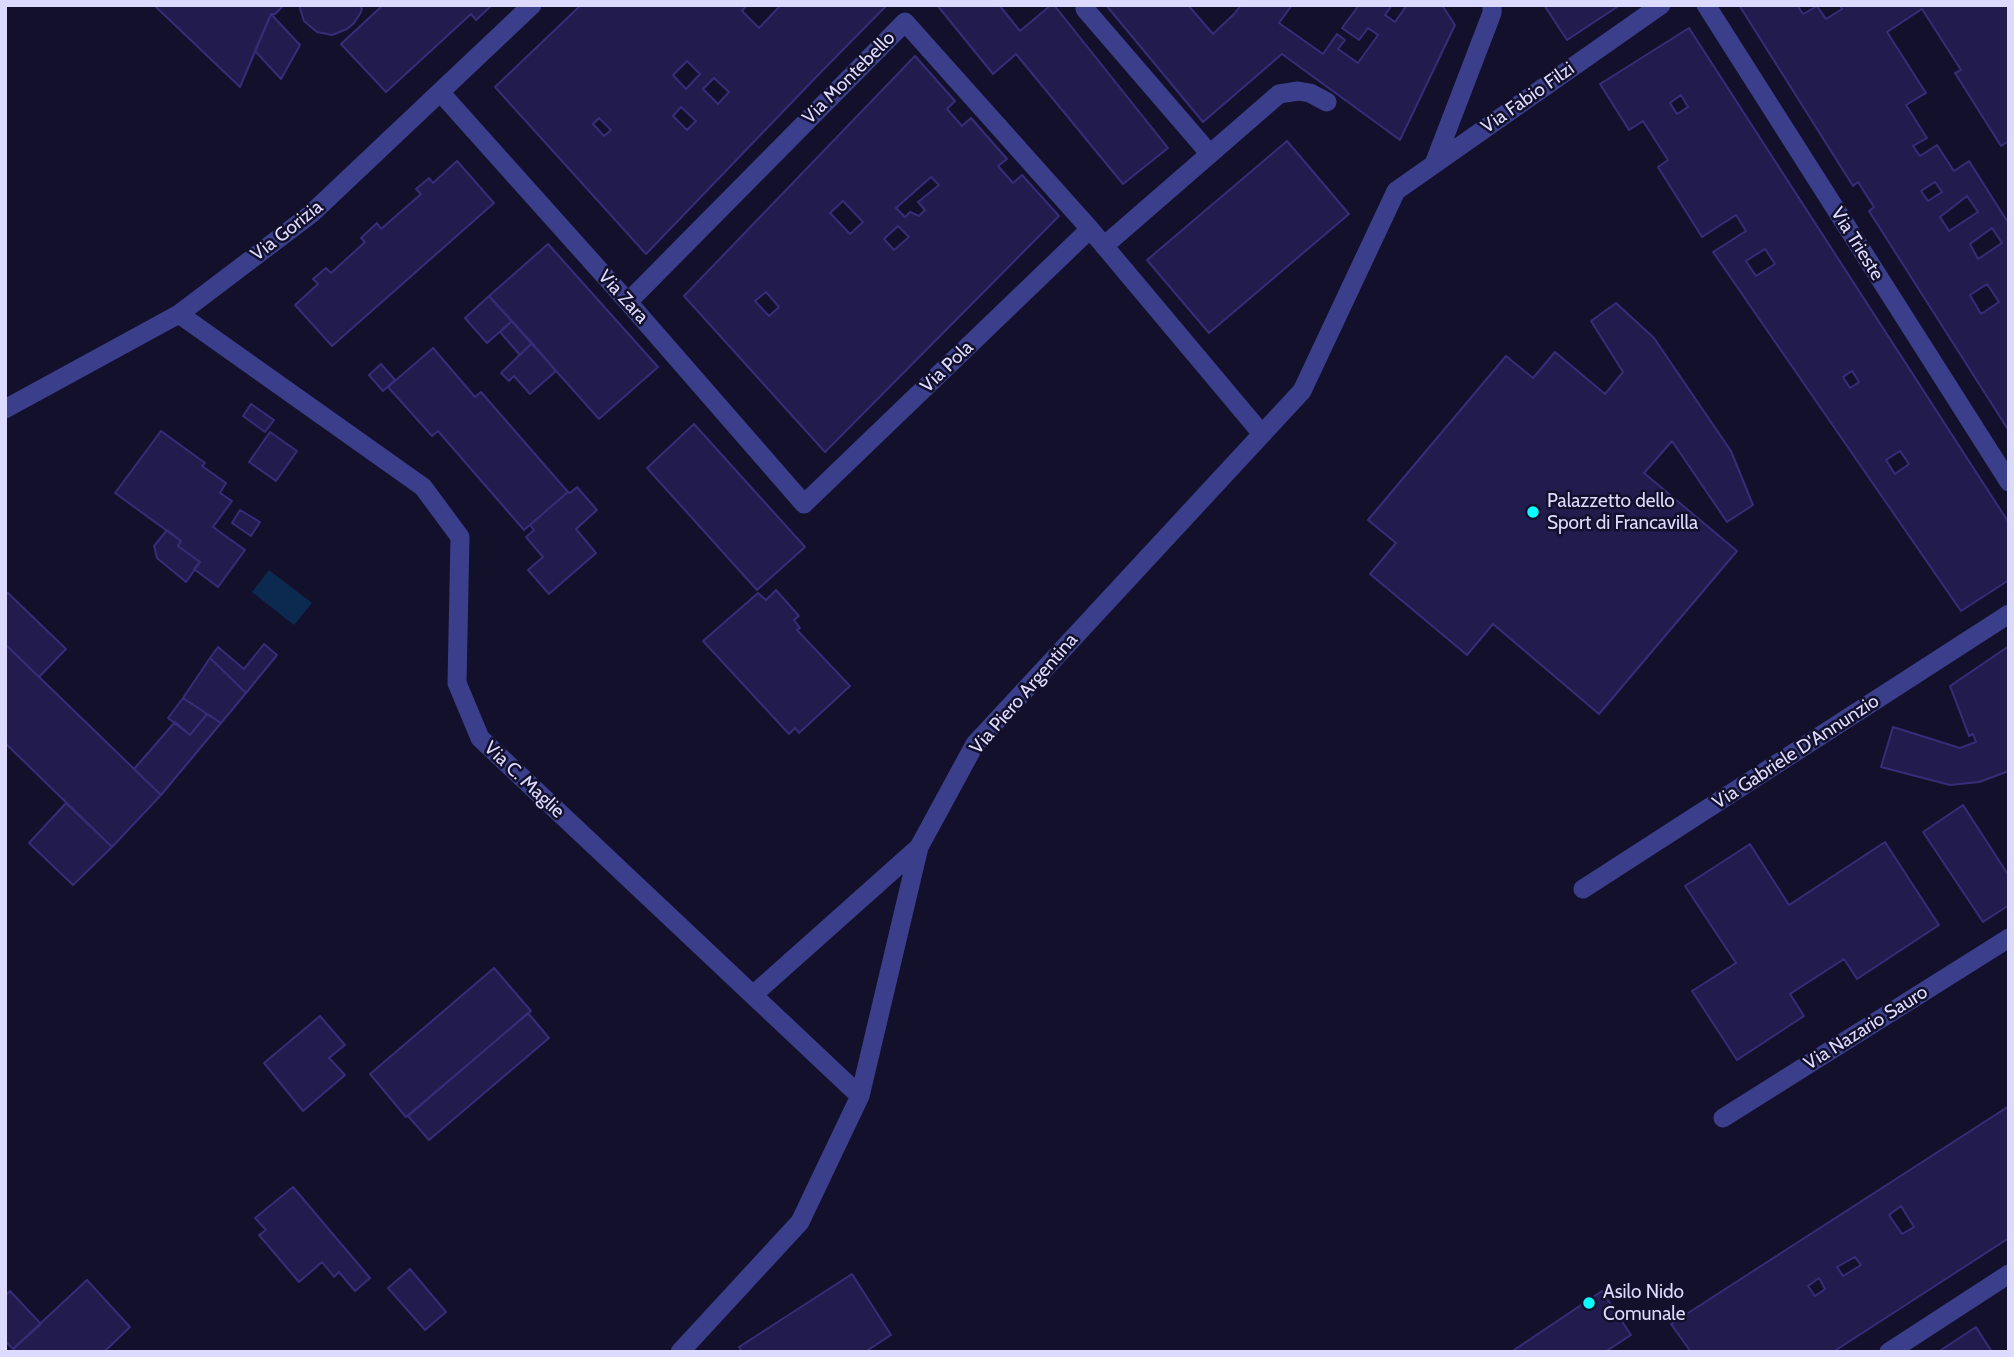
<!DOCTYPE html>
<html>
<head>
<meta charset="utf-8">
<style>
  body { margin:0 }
  #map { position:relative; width:2014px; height:1357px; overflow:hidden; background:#13102b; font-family:Cabin,sans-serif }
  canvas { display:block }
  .frame { position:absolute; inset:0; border:7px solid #dcdbff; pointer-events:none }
</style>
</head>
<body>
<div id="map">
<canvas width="2014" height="1357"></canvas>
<div class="frame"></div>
</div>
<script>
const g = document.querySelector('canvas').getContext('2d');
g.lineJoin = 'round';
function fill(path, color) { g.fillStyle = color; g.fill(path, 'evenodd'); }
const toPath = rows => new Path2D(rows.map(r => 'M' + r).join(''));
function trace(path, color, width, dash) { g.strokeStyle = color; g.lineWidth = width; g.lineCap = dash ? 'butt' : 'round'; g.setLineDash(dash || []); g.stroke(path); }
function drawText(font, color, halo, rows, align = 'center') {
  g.font = font + ' Cabin,sans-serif'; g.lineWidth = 5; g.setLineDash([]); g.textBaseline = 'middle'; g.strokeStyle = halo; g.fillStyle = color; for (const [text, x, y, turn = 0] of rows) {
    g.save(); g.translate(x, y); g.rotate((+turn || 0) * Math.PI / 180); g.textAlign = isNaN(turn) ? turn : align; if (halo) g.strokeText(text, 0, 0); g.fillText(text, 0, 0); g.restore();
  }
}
const water = toPath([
  [269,570,312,603,294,625,252,592]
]);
const building = toPath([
  [158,5,284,5,275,14,271,14,240,87,156,7,158,5],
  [299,5,360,5,362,9,360,14,354,23,347,29,332,35,317,32,304,21,299,5],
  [383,5,492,5,476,20,471,14,386,92,341,44,383,5],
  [581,5,747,5,742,11,759,28,779,7,777,5,887,5,820,73,646,254,495,87,581,5],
  [687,61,700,74,686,89,673,75,687,61],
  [714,78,729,92,718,104,703,89,714,78],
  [681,107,696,121,687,130,673,116,681,107],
  [599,118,611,130,604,136,593,124,599,118],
  [937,5,999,5,1020,31,1051,5,1054,5,1168,148,1123,184,1016,54,993,74,937,5],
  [1106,5,1188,5,1213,34,1234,14,1241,5,1292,5,1279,23,1323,54,1337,34,1345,40,1338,49,1358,63,1378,35,1368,28,1359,40,1342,28,1359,5,1392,5,1385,15,1395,22,1407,5,1442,5,1455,25,1400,140,1282,54,1203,122,1106,5],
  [1544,5,1620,5,1567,40,1544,5],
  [1739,5,1797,5,1803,14,1817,6,1826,19,1842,9,1840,5,2009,5,2009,141,2001,146,1955,73,1961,70,1922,9,1887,32,1926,93,1906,105,1927,138,1913,146,1920,156,1937,145,1954,171,1969,161,2009,224,2009,431,1869,211,1874,207,1858,182,1853,186,1739,5],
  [1935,182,1942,192,1928,201,1921,191,1935,182],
  [1967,196,1978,212,1949,231,1940,217,1967,196],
  [1992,228,2002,243,1978,259,1970,244,1992,228],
  [1987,284,1999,302,1981,314,1970,295,1987,284],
  [271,14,300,45,281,79,255,51,271,14],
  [1689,28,2009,523,2009,580,1961,611,1713,252,1746,231,1736,215,1702,237,1658,167,1668,160,1643,121,1629,130,1600,84,1689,28],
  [1681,95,1688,107,1677,114,1670,103,1681,95],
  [1765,249,1775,264,1756,276,1746,261,1765,249],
  [1852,371,1859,382,1850,388,1843,377,1852,371],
  [1900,451,1909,464,1895,474,1886,460,1900,451],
  [915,56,955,101,947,109,962,126,971,118,1007,159,998,166,1013,183,1022,175,1059,216,825,452,684,296,915,56],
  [931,177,939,185,918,202,925,210,919,216,910,212,905,217,896,208,931,177],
  [843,201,863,222,850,234,830,213,843,201],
  [898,226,909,237,894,250,884,239,898,226],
  [766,292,779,307,769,316,755,301,766,292],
  [1287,141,1349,214,1209,333,1147,260,1287,141],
  [457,161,494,203,332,346,295,305,318,284,313,279,326,268,331,273,365,242,361,238,377,223,381,229,421,194,416,189,429,178,433,183,457,161],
  [548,244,658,367,599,419,489,296,548,244],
  [489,296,512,321,487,343,465,318,489,296],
  [1616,303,1654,338,1731,451,1753,505,1727,522,1672,441,1644,473,1737,551,1599,714,1493,624,1467,655,1370,574,1396,543,1368,520,1506,356,1533,378,1555,352,1605,394,1623,372,1591,321,1616,303],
  [512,321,532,343,520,355,500,332,512,321],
  [532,343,556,371,530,394,514,376,509,381,501,373,532,343],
  [433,348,475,397,481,392,568,492,524,530,438,431,432,436,388,387,433,348],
  [381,364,395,380,383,391,369,375,381,364],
  [251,404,274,420,265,432,243,416,251,404],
  [694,424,805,547,757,590,647,468,694,424],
  [161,431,205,463,202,466,226,483,220,493,232,501,213,527,245,550,218,587,194,569,200,562,178,546,181,541,115,493,161,431],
  [270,432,297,451,276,481,249,462,270,432],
  [577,487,597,510,576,529,596,553,549,594,528,570,543,557,526,537,534,530,530,525,568,492,570,493,577,487],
  [240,510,260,522,251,536,232,523,240,510],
  [167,530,181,541,178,546,200,562,186,582,157,558,154,546,167,530],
  [776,590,799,616,794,620,800,628,797,630,850,686,799,733,795,728,789,734,703,641,758,593,766,600,776,590],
  [8,593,66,649,39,677,5,644,5,596,8,593],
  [5,644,161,795,112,847,5,743,5,644],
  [264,644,277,655,246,693,210,658,218,647,244,669,264,644],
  [2009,646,2009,771,1979,782,1950,785,1881,767,1893,727,1960,748,1976,742,1973,734,1969,736,1950,686,2009,646],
  [210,658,246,693,221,723,183,698,210,658],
  [183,698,207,714,190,735,168,718,183,698],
  [207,714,221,723,161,795,134,769,175,722,190,735,207,714],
  [66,803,112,847,73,885,29,843,66,803],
  [1963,805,2009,876,2009,905,1983,922,1923,832,1963,805],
  [1885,842,1939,925,1857,979,1844,959,1790,994,1804,1016,1737,1060,1692,991,1736,963,1685,886,1750,844,1789,905,1885,842],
  [494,968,531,1011,406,1117,370,1074,494,968],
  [528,1013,549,1038,429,1140,408,1116,528,1013],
  [320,1016,345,1045,329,1058,345,1075,303,1111,264,1063,320,1016],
  [2009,1106,2009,1238,1833,1352,1691,1352,1671,1324,2009,1106],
  [1901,1206,1914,1227,1902,1234,1889,1215,1901,1206],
  [1855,1257,1861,1265,1843,1276,1837,1267,1855,1257],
  [1819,1278,1825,1289,1815,1296,1808,1286,1819,1278],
  [293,1187,370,1278,355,1291,339,1272,334,1277,322,1262,299,1282,259,1235,266,1230,255,1218,293,1187],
  [410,1269,446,1312,425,1330,388,1288,410,1269],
  [852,1274,891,1335,865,1352,742,1352,739,1347,852,1274],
  [87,1280,130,1327,104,1352,16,1352,13,1349,87,1280],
  [10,1291,41,1324,13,1349,5,1341,5,1296,10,1291],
  [1602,1291,1631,1335,1605,1352,1511,1352,1602,1291],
  [1976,1327,1992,1352,1938,1352,1976,1327]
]);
const service = toPath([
  [1085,9,1210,154]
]);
const minor = toPath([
  [1706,5,2009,482],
  [440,92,628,302,804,504,1090,229],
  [1434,164,1492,13,1492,5],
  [1104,246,1279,94,1298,91,1310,93,1327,102],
  [628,302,905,22,1090,229,1262,434],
  [179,314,423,487,460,537,457,683,480,738,860,1096],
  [5,409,179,314,311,214,532,5],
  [1583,889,2009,614],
  [753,995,919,847],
  [1723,1118,2009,938],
  [680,1352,800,1222,860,1096,919,847,975,744,1302,391,1396,191,1661,5],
  [1889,1352,2009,1274]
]);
const markers = [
  [1533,512,7,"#07fcff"],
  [1589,1303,7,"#07fcff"]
];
const streetNames = [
  ["Via Montebello",849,78,-45],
  ["Via Fabio Filzi",1528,98,-35],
  ["Via Gorizia",287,231,-38],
  ["Via Trieste",1857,244,58],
  ["Via Zara",623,297,48],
  ["Via Pola",947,367,-44],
  ["Via Piero Argentina",1024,694,-49],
  ["Via Gabriele D'Annunzio",1796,752,-33],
  ["Via C. Maglie",524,780,43],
  ["Via Nazario Sauro",1866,1028,-32]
];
const poiNames = [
  ["Palazzetto dello",1547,501],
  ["Sport di Francavilla",1547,523],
  ["Asilo Nido",1603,1292],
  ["Comunale",1603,1314]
];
fill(water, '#0c2a4f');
fill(building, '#211c4d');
trace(building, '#362d79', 2);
trace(service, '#3a3e8b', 19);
trace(minor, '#3a3e8b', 19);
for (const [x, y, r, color] of markers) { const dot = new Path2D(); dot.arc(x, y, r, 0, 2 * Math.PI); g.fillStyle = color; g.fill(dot); trace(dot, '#13102b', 2.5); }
drawText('19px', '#dcdbff', '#13102b', streetNames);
drawText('19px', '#dcdbff', '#13102b', poiNames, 'left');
</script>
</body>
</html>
